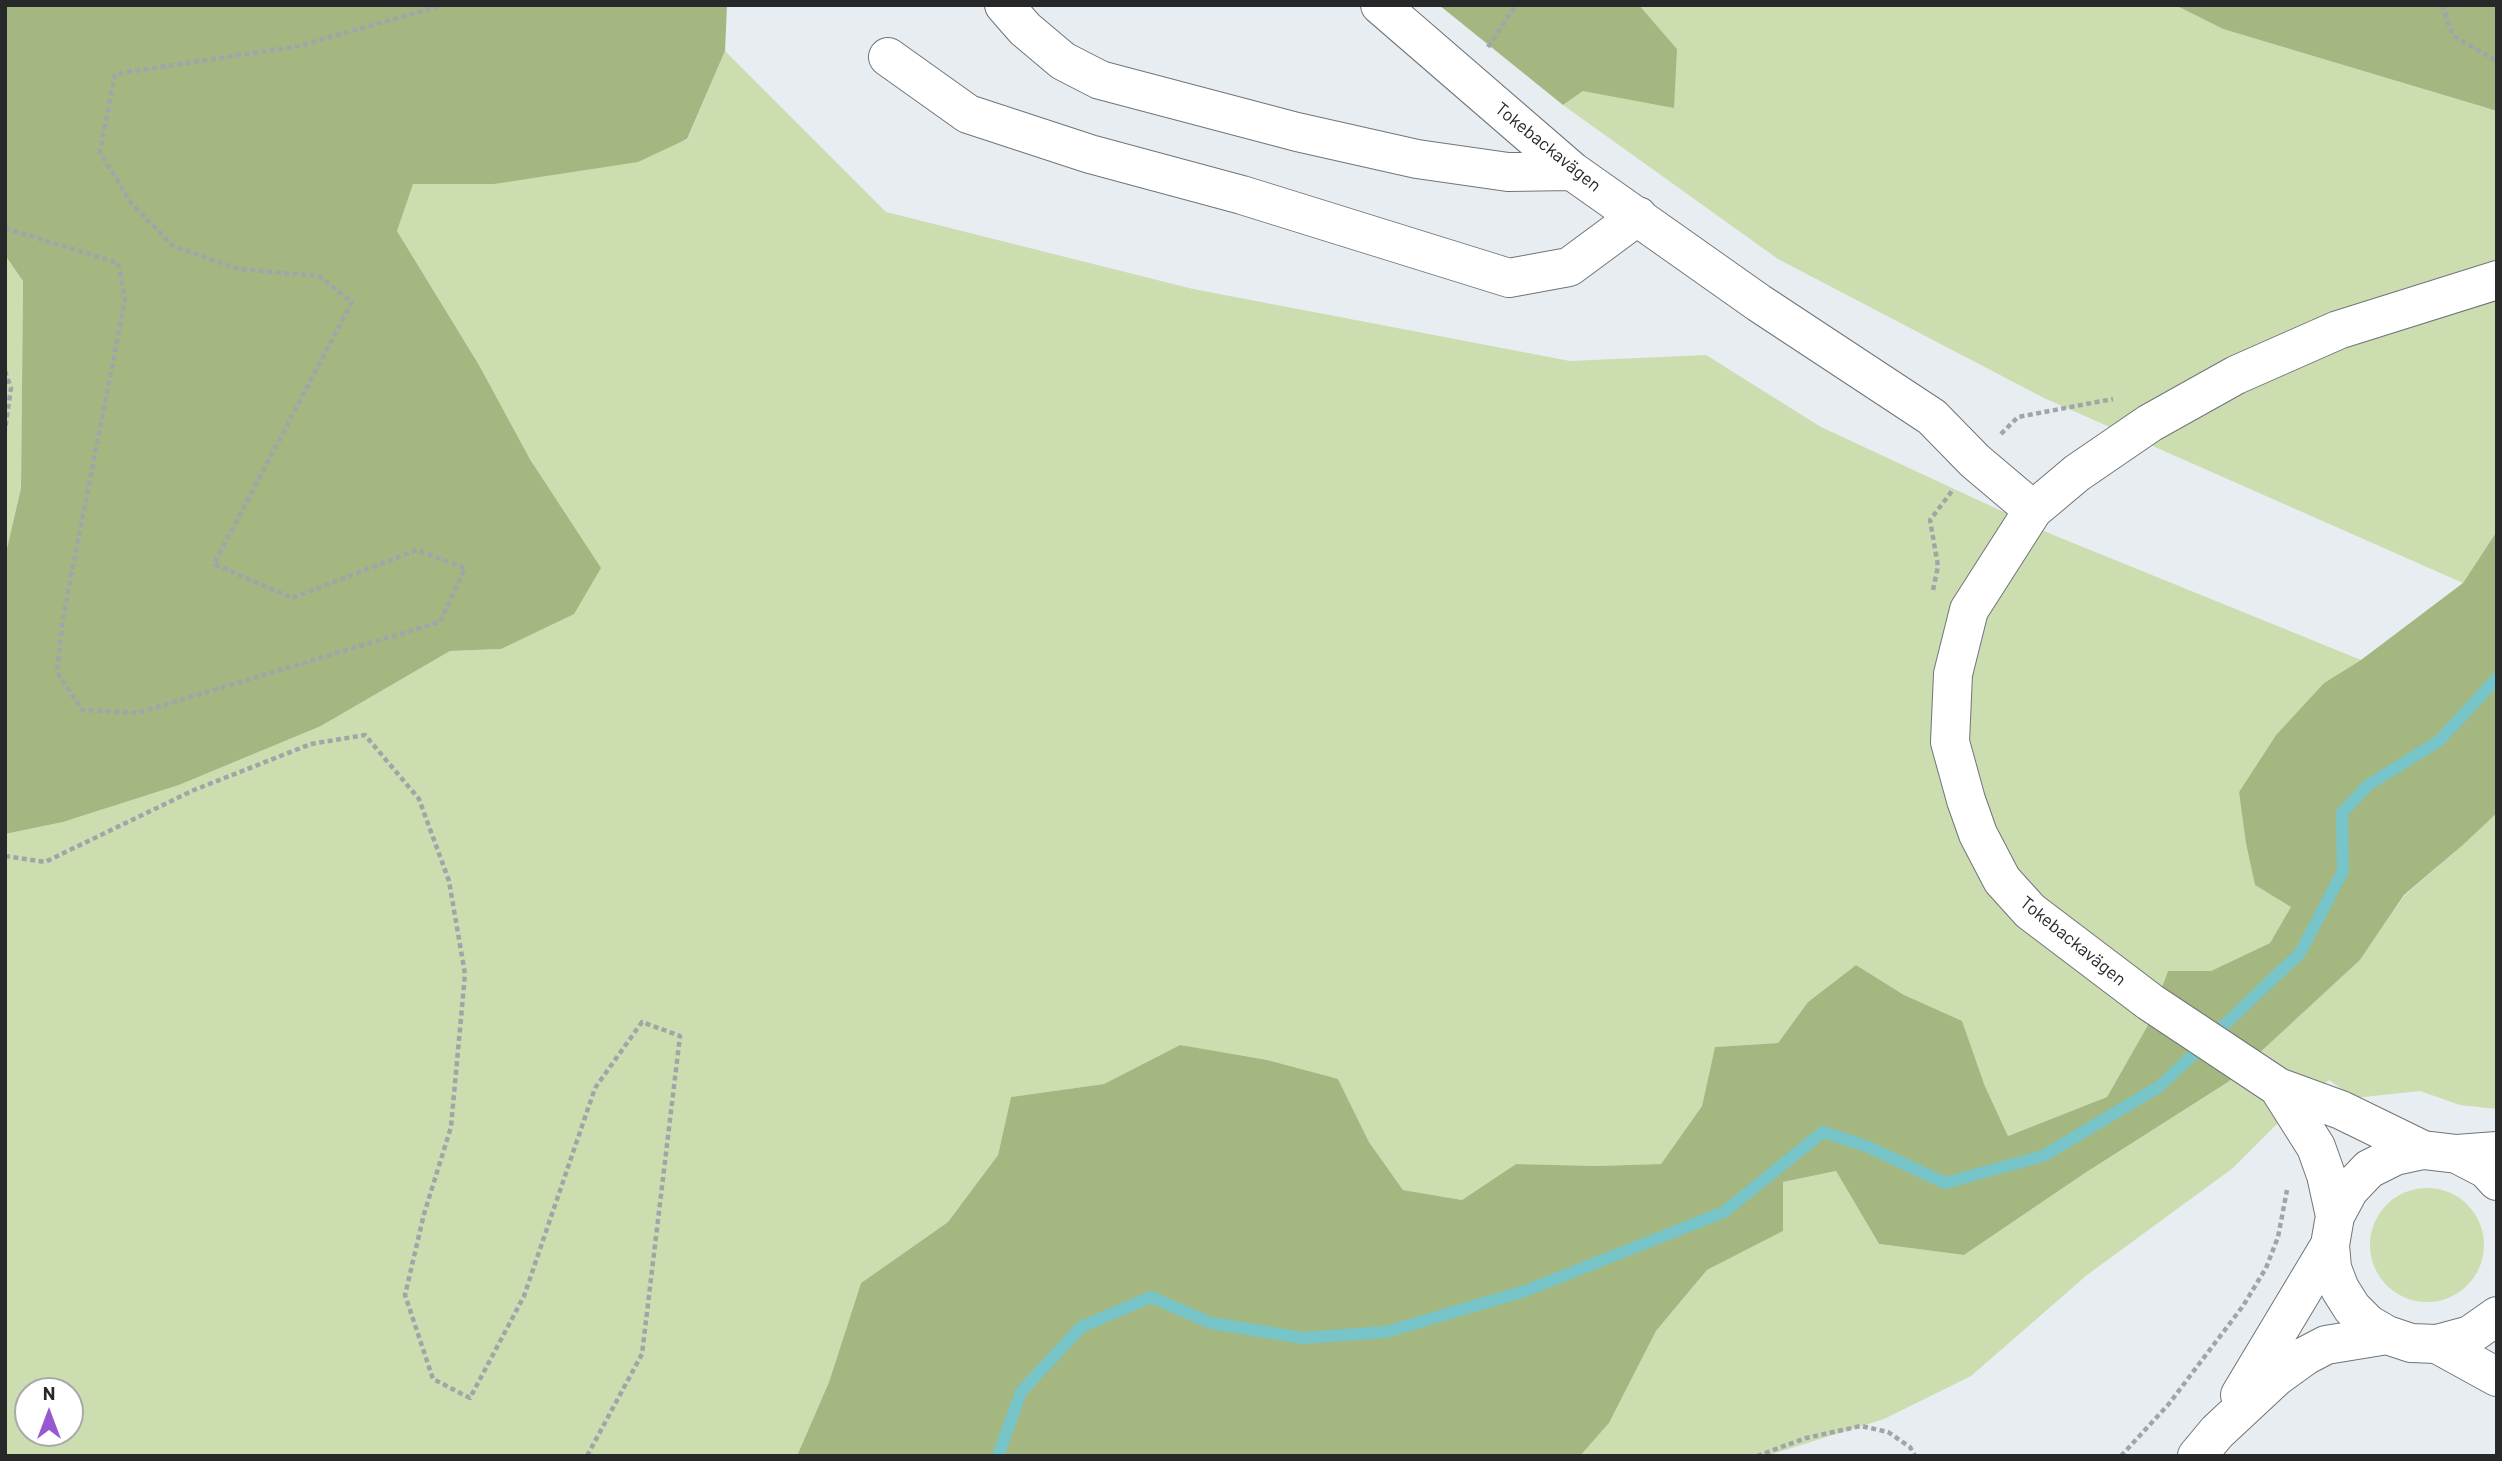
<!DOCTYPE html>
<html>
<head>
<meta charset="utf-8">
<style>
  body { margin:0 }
  #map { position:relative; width:2502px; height:1461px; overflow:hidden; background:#e8edf1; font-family:Barlow,sans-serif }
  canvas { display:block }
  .frame { position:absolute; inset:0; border:7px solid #26282a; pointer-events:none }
  .north { position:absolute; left:14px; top:1377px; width:70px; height:70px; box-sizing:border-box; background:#fff; border:2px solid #a8a9aa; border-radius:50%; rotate:0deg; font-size:19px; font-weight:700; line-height:28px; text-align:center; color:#26282a }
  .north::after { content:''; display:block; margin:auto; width:24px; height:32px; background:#9759d0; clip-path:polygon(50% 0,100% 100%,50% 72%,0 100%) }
</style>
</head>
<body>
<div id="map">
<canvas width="2502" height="1461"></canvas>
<div class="frame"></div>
<div class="north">N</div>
</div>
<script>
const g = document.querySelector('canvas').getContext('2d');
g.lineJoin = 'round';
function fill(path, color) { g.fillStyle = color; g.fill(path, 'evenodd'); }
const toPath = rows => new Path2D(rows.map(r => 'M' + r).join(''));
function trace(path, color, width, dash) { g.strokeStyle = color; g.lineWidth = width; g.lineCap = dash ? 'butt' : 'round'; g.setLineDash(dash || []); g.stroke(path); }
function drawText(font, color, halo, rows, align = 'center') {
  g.font = font + ' Barlow,sans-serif'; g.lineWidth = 7; g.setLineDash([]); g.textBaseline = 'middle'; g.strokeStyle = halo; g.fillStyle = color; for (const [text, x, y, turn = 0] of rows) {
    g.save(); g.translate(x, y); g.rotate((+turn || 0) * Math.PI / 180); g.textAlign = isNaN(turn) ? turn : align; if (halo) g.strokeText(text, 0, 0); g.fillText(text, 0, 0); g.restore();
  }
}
const green = toPath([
  [1639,5,2175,5,2223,29,2497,111,2497,531,2463,583,2044,398,1778,259,1563,105,1583,91,1677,49],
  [725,51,886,212,1193,289,1570,361,1706,355,1821,427,2051,534,2361,660,2324,683,2276,735,2239,792,2255,885,2292,907,2270,943,2211,971,2168,971,2148,1025,2107,1097,2008,1136,1984,1084,1904,995,1856,965,1808,1002,1778,1043,1715,1047,1702,1106,1661,1164,1596,1166,1516,1164,1462,1200,1403,1190,1369,1142,1338,1079,1180,1045,1104,1084,1011,1097,998,1155,948,1222,861,1283,829,1382,797,1456,5,1456,5,834,63,822,179,785,321,726,450,651,501,649,531,461,479,365,397,231,412,184,494,184,687,140],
  [28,1391,70,1391,70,1433,28,1433],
  [5,255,23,280,21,488,5,557],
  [2497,813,2497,1109,2460,1105,2420,1091,2354,1098,2329,1080,2280,1121,2233,1168,2087,1275,1971,1376,1884,1419,1766,1456,1580,1456,1609,1423,1656,1331,1707,1270,1783,1231,1783,1182,1836,1171,1879,1244,1964,1255,2085,1173,2228,1082,2360,960,2404,896,2464,844],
  '2370 1245a57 57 0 1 1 114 0a57 57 0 1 1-114 0Z'
]);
const forest = toPath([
  [5,5,727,5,725,51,687,139,638,162,494,184,413,184,397,231,479,365,531,461,601,568,574,614,501,649,450,651,321,726,179,785,63,822,5,834,5,557,21,488,23,281,5,255],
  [1439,5,1639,5,1677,49,1674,108,1583,91,1563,105],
  [2175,5,2497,5,2497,111,2223,29],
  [2497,531,2497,813,2464,844,2404,895,2360,960,2228,1082,2085,1173,1964,1255,1879,1244,1836,1171,1783,1182,1783,1231,1707,1270,1656,1331,1609,1423,1580,1456,797,1456,829,1382,861,1283,948,1222,998,1155,1011,1097,1104,1084,1180,1045,1267,1060,1338,1079,1369,1142,1403,1190,1462,1200,1516,1164,1596,1166,1661,1164,1702,1106,1715,1047,1778,1043,1808,1002,1856,965,1904,995,1962,1021,1984,1084,2008,1136,2107,1097,2148,1025,2168,971,2211,971,2270,943,2291,907,2255,885,2246,843,2239,792,2276,735,2324,683,2361,660,2463,583]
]);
const stream = toPath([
  [998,1456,1021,1392,1081,1327,1151,1297,1211,1323,1303,1338,1386,1332,1525,1291,1724,1212,1823,1132,1866,1146,1945,1183,2043,1156,2160,1086,2300,953,2343,871,2342,813,2368,785,2439,741,2497,678]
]);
const path = toPath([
  [2442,5,2453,36,2497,61],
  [1488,47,1516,5],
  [5,228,118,263,125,300,63,618,57,672,82,710,137,713,440,622,465,568,417,550,292,598,214,564,352,302,319,276,238,269,173,246,131,203,100,152,115,74,299,46,443,5],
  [5,371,11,388,5,430],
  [2001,434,2018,417,2113,399],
  [1933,590,1938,566,1930,520,1952,491],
  [5,856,45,862,194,790,311,744,365,735,419,799,449,881,465,974,451,1127,424,1214,405,1295,433,1379,470,1398,524,1296,595,1088,642,1022,680,1036,642,1354,587,1456],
  [1757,1456,1806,1438,1861,1426,1888,1432,1910,1447,1915,1456],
  [2121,1456,2168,1405,2243,1306,2266,1268,2278,1237,2287,1190]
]);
const minor = toPath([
  [1004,5,1025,29,1063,61,1100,80,1297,132,1417,159,1508,172,1572,171],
  [1380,5,1572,171,1759,303,1932,417,1975,461,2033,510],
  [888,57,968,114,1090,154,1242,195,1509,278,1569,267,1638,216],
  [2278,1087,2316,1147,2326,1175,2335,1216],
  [2423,1150,2341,1110,2278,1087,2150,1002,2030,911,2002,880,1978,834,1966,800,1950,742,1953,674,1969,610,2033,510,2077,473,2150,423,2236,375,2338,330,2497,280],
  [2497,1181,2486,1169,2457,1154,2423,1150,2395,1156,2369,1169,2349,1190,2335,1216,2330,1245,2332,1268,2340,1289,2352,1308,2368,1324,2387,1335,2411,1343,2437,1344,2470,1335,2497,1316],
  [2240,1395,2330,1245],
  [2197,1456,2217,1432,2276,1377,2305,1356,2326,1345,2387,1335]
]);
const highway = toPath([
  [2457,1154,2497,1151],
  [2437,1344,2497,1377]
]);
const streetNames = [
  ["Tokebackavägen",1548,147,39],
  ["Tokebackavägen",2073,941,39]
];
fill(green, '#ccddaf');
fill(forest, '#a4b781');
trace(stream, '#77c4c9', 12);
trace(minor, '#707579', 40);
trace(highway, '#707579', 40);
trace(path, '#a1a5a9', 4.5, [5, 3.5]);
trace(minor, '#fff', 38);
trace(highway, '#fff', 38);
drawText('18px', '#26282a', '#fff', streetNames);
</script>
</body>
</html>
